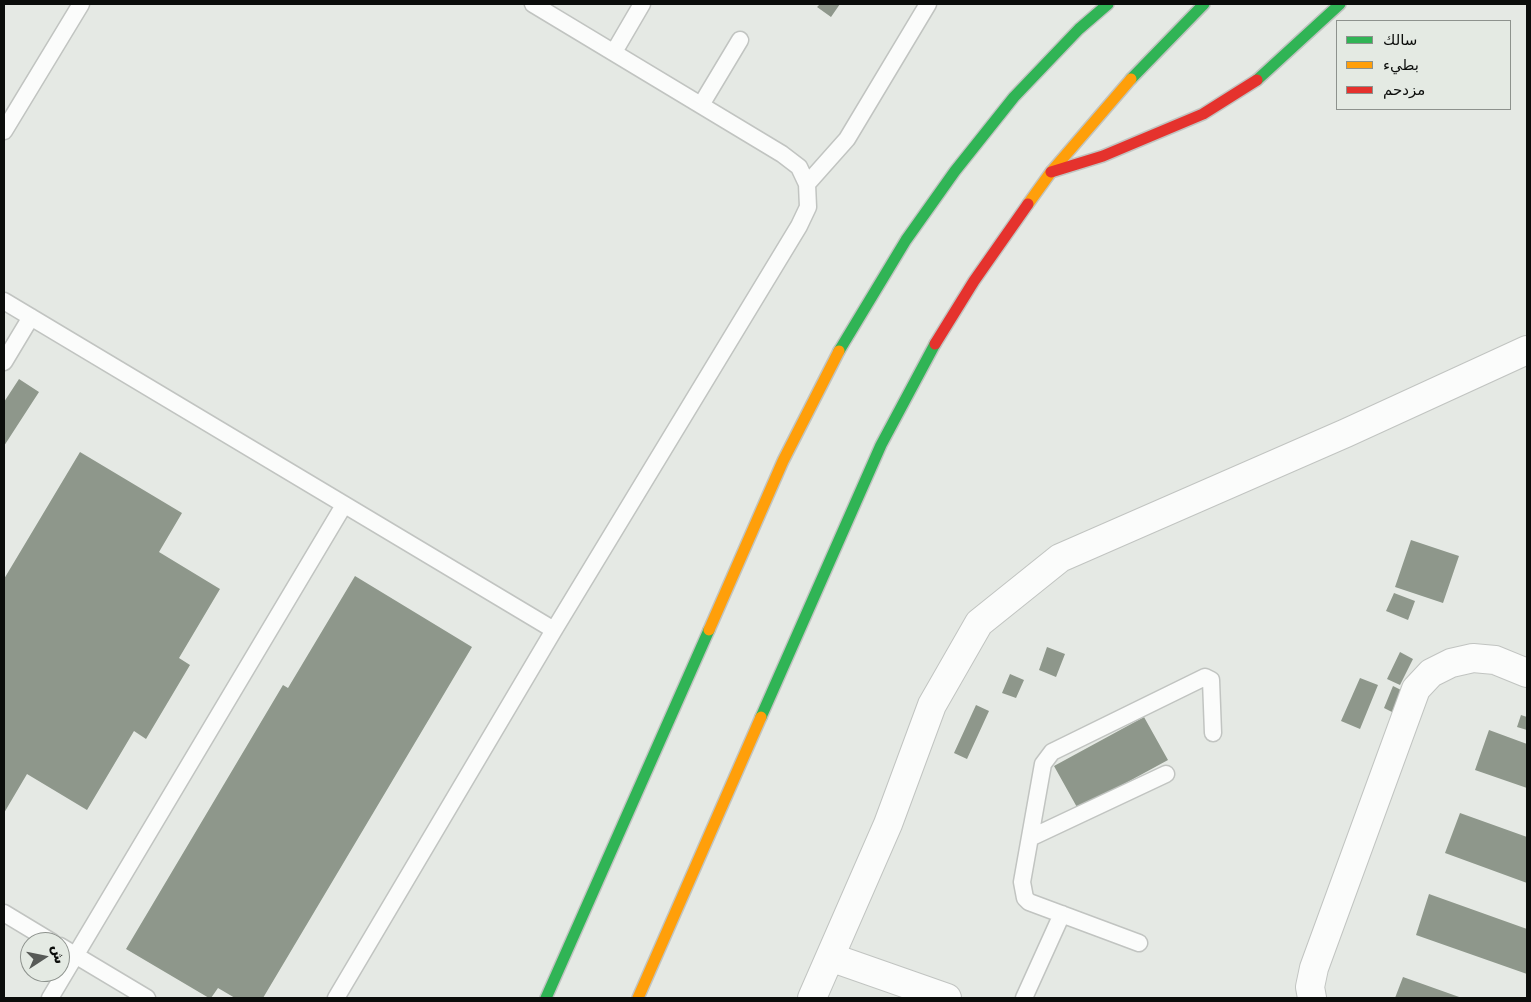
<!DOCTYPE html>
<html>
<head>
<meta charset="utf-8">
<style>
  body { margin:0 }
  #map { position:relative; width:1531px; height:1002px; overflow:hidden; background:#e5e9e4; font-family:"DejaVu Sans","Noto Sans Arabic",sans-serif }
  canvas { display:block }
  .frame { position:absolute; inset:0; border:5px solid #0b0d0b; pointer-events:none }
  .legend { position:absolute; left:1336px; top:20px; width:175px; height:90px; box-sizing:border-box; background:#e4eae3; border:1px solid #8d928d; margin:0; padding:6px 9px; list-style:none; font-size:15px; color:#0b0d0b }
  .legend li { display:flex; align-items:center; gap:10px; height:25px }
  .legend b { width:25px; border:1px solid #8d928d }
  .north { position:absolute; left:20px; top:932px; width:50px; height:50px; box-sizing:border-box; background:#e4eae3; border:1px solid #8d928d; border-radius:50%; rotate:79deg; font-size:14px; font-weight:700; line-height:20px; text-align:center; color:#0b0d0b }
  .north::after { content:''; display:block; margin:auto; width:18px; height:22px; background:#575a57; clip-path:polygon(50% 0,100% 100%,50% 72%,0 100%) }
</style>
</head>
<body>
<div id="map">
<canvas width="1531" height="1002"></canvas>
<div class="frame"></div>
<ul class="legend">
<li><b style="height:6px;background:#30b455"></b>سالك</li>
<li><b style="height:6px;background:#ff9f0a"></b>بطيء</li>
<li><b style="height:6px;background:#e5322d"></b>مزدحم</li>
</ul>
<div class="north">ش</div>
</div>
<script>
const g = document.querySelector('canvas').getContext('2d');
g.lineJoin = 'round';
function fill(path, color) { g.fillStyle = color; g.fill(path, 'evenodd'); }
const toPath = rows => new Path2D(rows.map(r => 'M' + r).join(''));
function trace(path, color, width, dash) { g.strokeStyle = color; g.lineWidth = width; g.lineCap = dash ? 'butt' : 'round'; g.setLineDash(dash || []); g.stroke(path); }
const building = toPath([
  [820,4,840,4,831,17,817,7],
  [19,379,39,392,4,446,4,402],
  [80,452,182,513,159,552,220,589,179,658,190,665,146,739,134,731,87,810,27,774,4,813,4,579],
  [1411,540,1459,556,1443,603,1395,587],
  [355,576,472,647,263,998,235,998,218,988,211,998,209,998,126,949,283,685,288,688],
  [1394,593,1415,601,1408,620,1386,611],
  [1047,647,1065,654,1056,677,1039,670],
  [1400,652,1413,659,1400,685,1387,679],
  [1010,674,1024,680,1016,698,1002,693],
  [1360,678,1378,685,1360,729,1341,721],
  [1393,686,1401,690,1392,712,1384,708],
  [976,705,989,711,967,759,954,753],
  [1521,715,1527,717,1527,730,1517,727],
  [1144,717,1168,760,1078,809,1054,766],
  [1489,730,1527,744,1527,788,1475,770],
  [1460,813,1527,837,1527,883,1445,853],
  [1429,894,1527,929,1527,974,1416,935],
  [1403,977,1462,998,1395,998]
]);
const lane = toPath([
  [614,52,642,4],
  [701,105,740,40],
  [4,131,81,4],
  [807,184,847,139,928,4],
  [4,301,554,630],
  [4,362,31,317],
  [1030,838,1166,774],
  [4,913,52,942],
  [1139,943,1029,902,1025,898,1022,882,1043,764,1052,752,1205,677,1211,680,1213,733],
  [60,946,147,998],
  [50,998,344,505],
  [336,998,554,630,799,226,808,207,807,184,799,167,782,154,533,4],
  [1024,998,1062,914]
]);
const street = toPath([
  [830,957,947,998],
  [812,998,888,824,932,705,979,623,1060,558,1346,433,1527,350],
  [1312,998,1310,987,1314,968,1416,689,1431,673,1451,663,1473,658,1495,660,1527,673]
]);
const fast = toPath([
  [1131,79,1204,4],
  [1257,80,1340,4],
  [839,351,906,240,955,171,1014,97,1079,29,1108,4],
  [761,717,881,445,935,344],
  [546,998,709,630]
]);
const slow = toPath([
  [1028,204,1051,172,1131,79],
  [709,630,783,461,839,351],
  [638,998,761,717]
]);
const jam = toPath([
  [1051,172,1103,156,1203,114,1257,80],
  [935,344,974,281,1028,204]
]);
fill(building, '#8e978b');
trace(lane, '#c1c4c1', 19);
trace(street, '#c1c4c1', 30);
trace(fast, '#c1c4c1', 14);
trace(slow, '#c1c4c1', 14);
trace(jam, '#c1c4c1', 14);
trace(lane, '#fbfcfb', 16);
trace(street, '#fbfcfb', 28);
trace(fast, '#30b455', 11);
trace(slow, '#ff9f0a', 11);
trace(jam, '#e5322d', 11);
</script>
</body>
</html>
